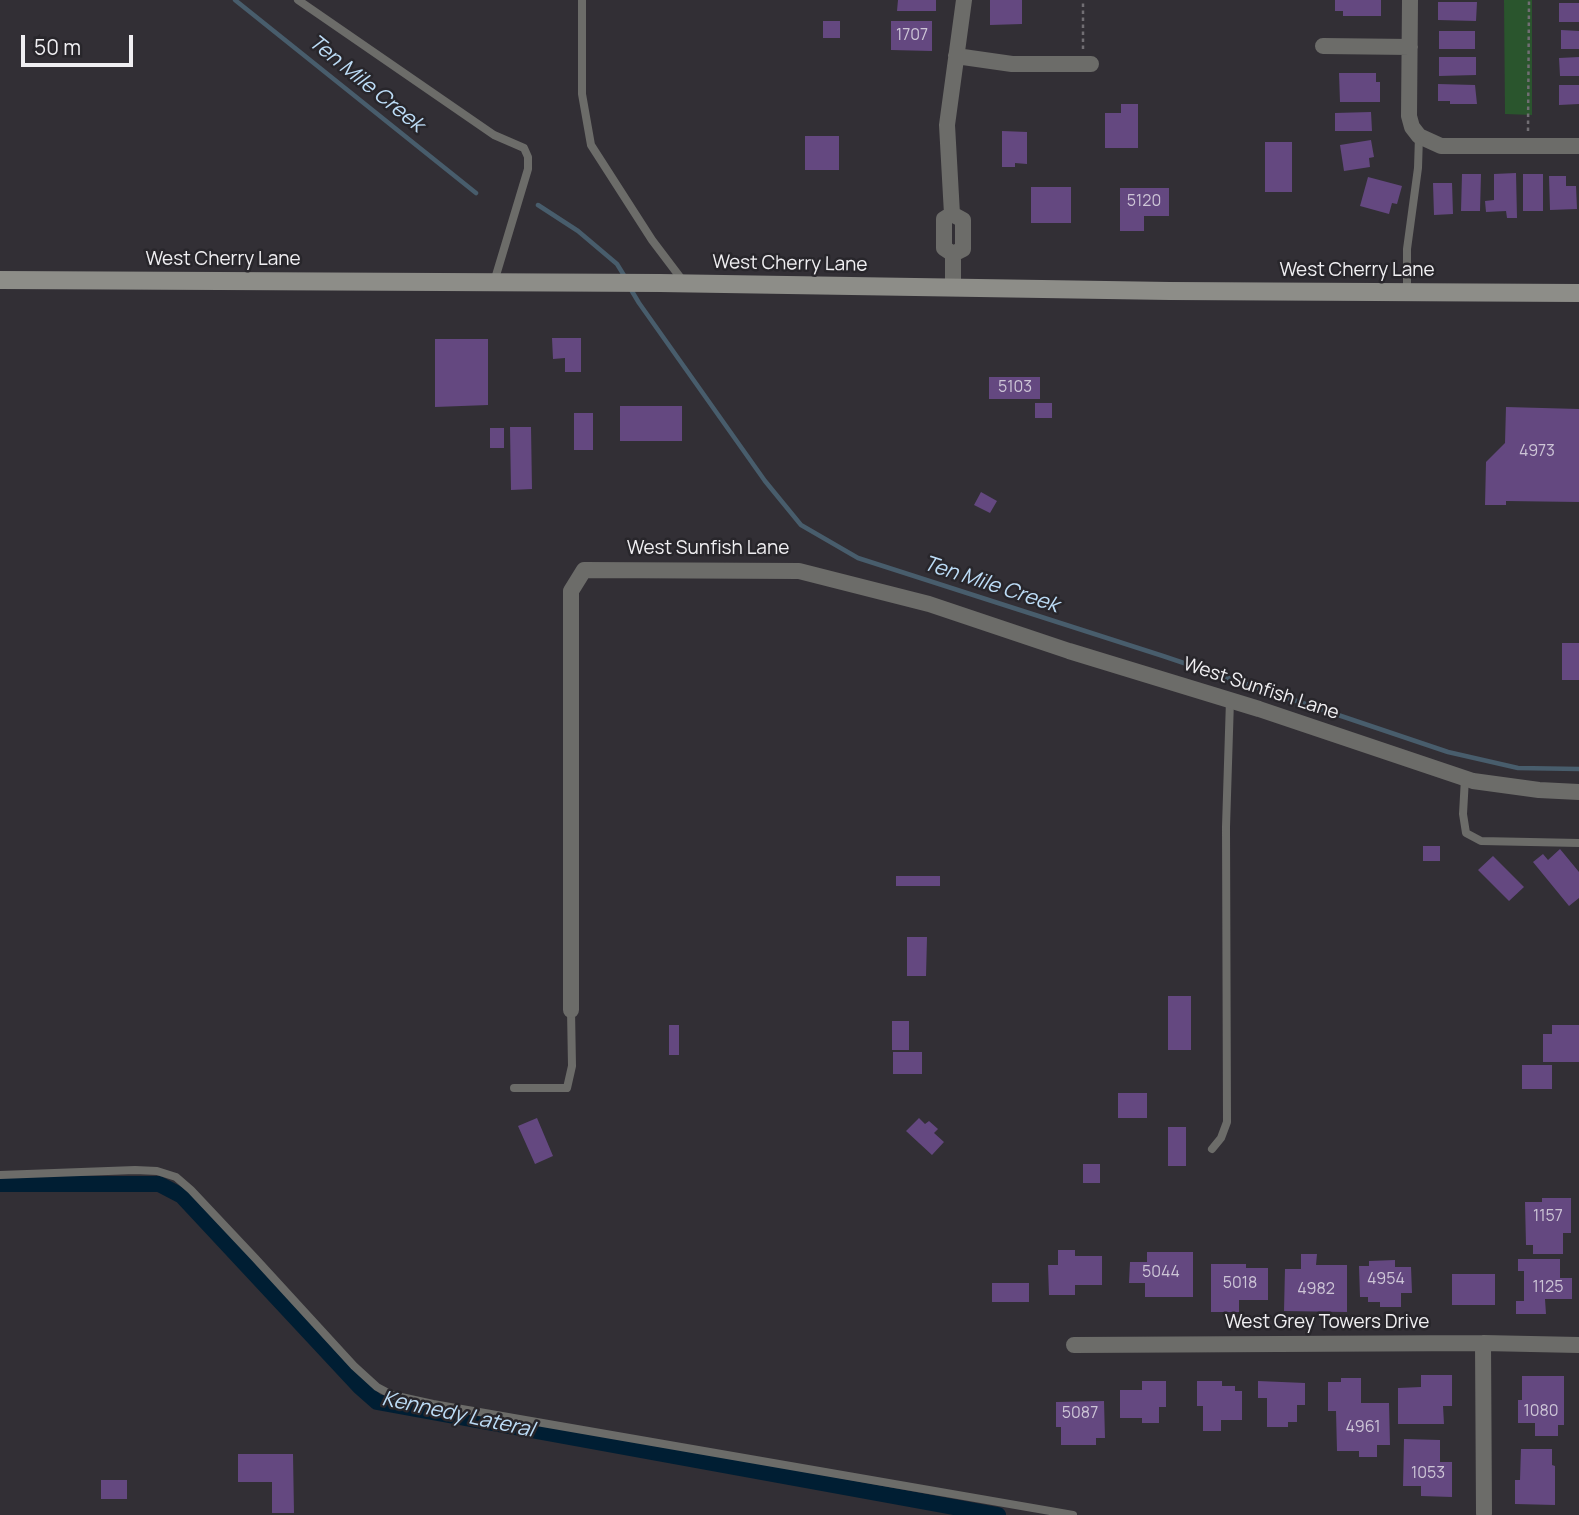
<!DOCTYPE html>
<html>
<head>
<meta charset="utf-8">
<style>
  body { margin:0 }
  #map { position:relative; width:1579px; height:1515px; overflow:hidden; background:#322f35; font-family:Manrope,sans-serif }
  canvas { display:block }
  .scale { position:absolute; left:21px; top:35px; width:112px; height:32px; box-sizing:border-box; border:4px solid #f0eff2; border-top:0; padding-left:9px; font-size:21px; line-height:24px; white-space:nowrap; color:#f0eff2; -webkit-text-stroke:5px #28262b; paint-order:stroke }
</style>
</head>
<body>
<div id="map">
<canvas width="1579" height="1515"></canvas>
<div class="scale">50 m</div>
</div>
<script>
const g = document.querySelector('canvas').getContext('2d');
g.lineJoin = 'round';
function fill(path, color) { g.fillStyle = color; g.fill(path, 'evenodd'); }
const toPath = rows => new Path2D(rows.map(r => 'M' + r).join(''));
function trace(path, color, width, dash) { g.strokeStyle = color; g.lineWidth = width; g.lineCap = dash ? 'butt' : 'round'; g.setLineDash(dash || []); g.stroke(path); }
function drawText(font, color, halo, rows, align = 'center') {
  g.font = font + ' Manrope,sans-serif'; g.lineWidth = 5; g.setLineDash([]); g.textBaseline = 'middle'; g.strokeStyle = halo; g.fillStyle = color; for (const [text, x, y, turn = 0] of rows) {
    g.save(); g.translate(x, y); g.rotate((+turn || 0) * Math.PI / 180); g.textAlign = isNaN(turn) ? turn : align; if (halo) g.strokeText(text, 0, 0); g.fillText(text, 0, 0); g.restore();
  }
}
const green = toPath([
  [1504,0,1532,0,1532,115,1505,114]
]);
const stream = toPath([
  [235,0,476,193],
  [538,205,578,231,617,264,625,277],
  [630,288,639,303,765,481,801,525,858,558,1163,656,1448,752,1518,768,1579,769]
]);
const canal = toPath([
  [0,1184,159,1184,182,1196,360,1387,377,1402,998,1515]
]);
const building = toPath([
  [898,0,936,0,936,11,897,11],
  [990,0,1022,0,1022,24,990,25],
  [1335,0,1381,0,1381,16,1343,16,1343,11,1335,11],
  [1438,2,1477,2,1476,21,1438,20],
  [1559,3,1579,3,1579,22,1559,22],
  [823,21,840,21,840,38,823,38],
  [891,21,932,21,932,51,891,50],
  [1561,30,1579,31,1579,49,1561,49],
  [1439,31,1475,31,1475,49,1439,49],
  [1439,57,1476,57,1476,75,1439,76],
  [1579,57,1579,76,1560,76,1559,58],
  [1339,73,1376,73,1376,82,1380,82,1380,102,1340,102],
  [1438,84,1475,85,1477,104,1450,104,1450,101,1438,101],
  [1559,85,1579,85,1579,104,1559,105],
  [1121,104,1138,104,1138,148,1105,148,1105,113,1121,113],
  [1371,112,1372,131,1335,131,1335,113],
  [1002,131,1027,132,1027,164,1015,163,1015,167,1002,167],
  [805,136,839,136,839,170,805,170],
  [1371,140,1374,157,1369,158,1370,167,1344,171,1340,145],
  [1265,142,1292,142,1292,192,1265,192],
  [1516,173,1517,218,1507,218,1506,211,1486,212,1485,201,1494,200,1494,174],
  [1462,174,1481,174,1480,211,1461,211],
  [1523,174,1543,174,1543,211,1523,211],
  [1549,176,1566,176,1566,186,1576,186,1577,209,1550,210],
  [1368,177,1402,186,1397,204,1392,203,1389,214,1360,206],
  [1433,183,1452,183,1453,214,1434,215],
  [1031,187,1071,187,1071,223,1031,223],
  [1120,188,1169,188,1169,216,1144,216,1144,231,1120,231],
  [552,338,581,338,581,372,565,372,565,358,553,359],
  [435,339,488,339,488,405,435,407],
  [989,377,1040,377,1040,399,989,399],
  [1035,403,1052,403,1052,418,1035,418],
  [620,406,682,406,682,441,620,441],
  [1506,407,1579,409,1579,502,1506,501,1506,505,1485,505,1486,462,1505,443],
  [574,413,593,413,593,450,574,450],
  [510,427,531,427,532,489,511,490],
  [490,428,504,428,504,448,490,448],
  [981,492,997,501,990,513,974,505],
  [1562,643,1579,643,1579,680,1562,680],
  [1423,846,1440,846,1440,861,1423,861],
  [1560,849,1579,872,1579,898,1569,906,1533,862,1543,854,1548,860],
  [1493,856,1524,887,1509,901,1478,870],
  [896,876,940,876,940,886,896,886],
  [907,937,927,937,926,976,907,976],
  [1168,996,1191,996,1191,1050,1168,1050],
  [892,1021,909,1021,909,1050,892,1050],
  [669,1025,679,1025,679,1055,669,1055],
  [1552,1025,1579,1025,1579,1062,1543,1062,1543,1034,1552,1034],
  [893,1052,922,1052,922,1074,893,1074],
  [1522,1065,1552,1065,1552,1089,1522,1089],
  [1118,1093,1147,1093,1147,1118,1118,1118],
  [537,1118,553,1156,535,1164,518,1126],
  [919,1118,925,1124,929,1121,938,1129,934,1133,944,1142,932,1155,906,1131],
  [1168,1127,1186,1127,1186,1166,1168,1166],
  [1083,1164,1100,1164,1100,1183,1083,1183],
  [1542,1198,1571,1198,1571,1233,1563,1233,1563,1254,1533,1254,1533,1245,1526,1245,1525,1202,1542,1202],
  [1058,1250,1075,1250,1075,1256,1102,1256,1102,1285,1075,1285,1075,1295,1049,1295,1048,1265,1058,1265],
  [1147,1252,1193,1252,1193,1297,1145,1297,1145,1283,1129,1283,1130,1262,1147,1262],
  [1301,1254,1317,1254,1316,1265,1347,1265,1347,1312,1284,1311,1285,1269,1301,1269],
  [1518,1259,1560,1259,1560,1278,1572,1278,1572,1299,1545,1299,1546,1314,1516,1314,1516,1301,1524,1301,1524,1271,1518,1271],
  [1395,1260,1395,1267,1411,1267,1412,1293,1401,1293,1401,1307,1380,1307,1380,1302,1368,1302,1368,1297,1360,1297,1359,1266,1369,1266,1369,1261],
  [1211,1264,1246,1264,1246,1268,1268,1268,1268,1300,1239,1300,1239,1312,1211,1312],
  [1452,1274,1495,1274,1495,1305,1452,1305],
  [992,1283,1029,1283,1029,1302,992,1302],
  [1421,1375,1452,1375,1452,1406,1443,1406,1444,1424,1398,1424,1398,1388,1421,1387],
  [1522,1376,1564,1376,1564,1425,1558,1425,1558,1436,1535,1436,1535,1423,1518,1423,1518,1400,1522,1400],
  [1341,1378,1361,1378,1361,1403,1389,1403,1390,1445,1377,1445,1377,1457,1359,1457,1359,1451,1337,1451,1336,1411,1328,1411,1328,1382,1341,1382],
  [1142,1381,1166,1381,1166,1407,1159,1407,1159,1423,1142,1423,1142,1418,1120,1418,1120,1390,1142,1390],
  [1197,1381,1222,1381,1222,1386,1235,1386,1235,1391,1242,1391,1242,1420,1221,1420,1221,1431,1203,1431,1203,1406,1197,1406],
  [1258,1381,1305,1383,1305,1405,1297,1405,1297,1422,1288,1422,1288,1427,1267,1427,1267,1398,1258,1398],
  [1104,1401,1105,1438,1096,1438,1096,1445,1061,1445,1061,1427,1056,1427,1056,1402],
  [1404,1439,1440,1440,1440,1462,1452,1462,1452,1497,1421,1496,1421,1486,1403,1486],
  [1521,1449,1552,1449,1552,1465,1555,1466,1555,1505,1515,1504,1515,1480,1520,1480],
  [238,1454,293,1454,294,1513,272,1513,272,1482,238,1482],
  [101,1480,127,1480,127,1499,101,1499]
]);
const path = toPath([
  [1083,49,1083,0],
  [1528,131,1529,0]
]);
const service = toPath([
  [298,0,494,135,524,148,528,157,528,169,494,282],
  [582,0,582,94,591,145,652,240,683,281],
  [1407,292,1407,249,1418,168,1419,136],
  [1465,778,1463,814,1466,833,1481,841,1579,843],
  [514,1088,567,1088,572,1066,571,1010],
  [1212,1149,1221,1138,1227,1122,1226,827,1230,700],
  [0,1175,135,1170,157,1171,176,1177,191,1190,255,1258,354,1366,377,1387,392,1395,433,1404,1073,1515]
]);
const minor = toPath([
  [1410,0,1409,116,1412,127,1419,136,1441,146,1579,146],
  [1323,46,1410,47],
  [956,56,1012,64,1091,64],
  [952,214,947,125,964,0],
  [952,214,963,220,963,249,953,254,944,248,944,219,952,214],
  [953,287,953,254],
  [571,1010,571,591,584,570,799,571,929,604,1069,651,1259,709,1473,781,1539,790,1579,792],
  [1483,1343,1484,1513],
  [1074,1345,1483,1343,1579,1345]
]);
const secondary = toPath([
  [0,280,660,283,1170,291,1579,293]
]);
const numberNames = [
  ["1707",912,36],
  ["5120",1144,202],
  ["5103",1015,388],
  ["4973",1537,452],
  ["1157",1548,1217],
  ["5044",1161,1273],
  ["4954",1386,1280],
  ["5018",1240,1284],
  ["1125",1548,1288],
  ["4982",1316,1290],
  ["1080",1541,1412],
  ["5087",1080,1414],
  ["4961",1363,1428],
  ["1053",1428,1474]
];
const streetNames = [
  ["West Cherry Lane",223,260],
  ["West Cherry Lane",790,264,1],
  ["West Cherry Lane",1357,271],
  ["West Sunfish Lane",708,549],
  ["West Sunfish Lane",1261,689,18],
  ["West Grey Towers Drive",1327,1323]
];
const waterNames = [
  ["Ten Mile Creek",366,84,39],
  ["Ten Mile Creek",991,585,18],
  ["Kennedy Lateral",458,1415,12]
];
fill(green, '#2a552d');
trace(stream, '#485d6c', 4.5);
trace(canal, '#001e33', 16);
fill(building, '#644880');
trace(path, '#716e73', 2.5, [3.5, 3.5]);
trace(service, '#6c6c69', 8);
trace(minor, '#6c6c69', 16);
trace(secondary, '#8d8d88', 18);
drawText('16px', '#cdc5d6', null, numberNames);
drawText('19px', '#f0eff2', '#28262b', streetNames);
drawText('italic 21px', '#bcdcf6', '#28262b', waterNames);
</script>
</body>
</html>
